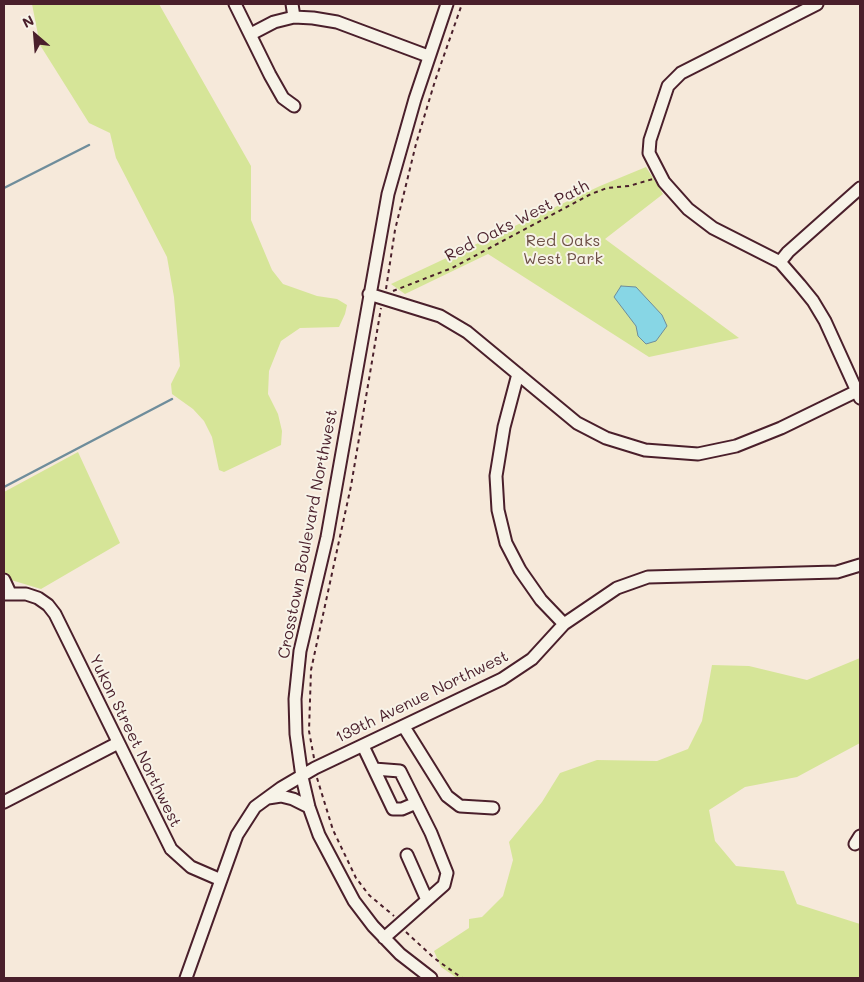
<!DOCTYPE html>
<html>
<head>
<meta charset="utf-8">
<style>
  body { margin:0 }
  #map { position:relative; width:864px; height:982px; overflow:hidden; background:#f6e9da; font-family:Mali,sans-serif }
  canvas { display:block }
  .frame { position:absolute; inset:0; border:5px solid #4a1f2b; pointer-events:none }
  .north { position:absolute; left:10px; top:10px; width:50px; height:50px; -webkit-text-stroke:4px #f7f3e8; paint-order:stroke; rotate:333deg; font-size:14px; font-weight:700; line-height:20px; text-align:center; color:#4a1f2b }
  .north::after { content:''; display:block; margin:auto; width:18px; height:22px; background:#4a1f2b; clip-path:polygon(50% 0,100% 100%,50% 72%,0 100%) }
</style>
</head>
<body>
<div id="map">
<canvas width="864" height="982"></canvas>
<div class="frame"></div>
<div class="north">N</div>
</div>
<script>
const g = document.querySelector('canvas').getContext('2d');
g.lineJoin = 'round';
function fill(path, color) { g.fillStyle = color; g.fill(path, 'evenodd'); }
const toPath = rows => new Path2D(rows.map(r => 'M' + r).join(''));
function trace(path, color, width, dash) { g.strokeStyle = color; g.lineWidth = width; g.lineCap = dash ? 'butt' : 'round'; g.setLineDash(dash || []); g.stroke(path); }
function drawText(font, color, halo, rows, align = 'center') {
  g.font = font + ' Mali,sans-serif'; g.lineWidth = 4; g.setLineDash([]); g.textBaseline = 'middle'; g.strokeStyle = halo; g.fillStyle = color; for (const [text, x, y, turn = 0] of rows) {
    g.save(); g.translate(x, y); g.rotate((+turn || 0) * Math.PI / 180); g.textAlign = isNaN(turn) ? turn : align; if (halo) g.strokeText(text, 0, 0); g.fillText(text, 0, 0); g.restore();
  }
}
const green = toPath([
  [32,4,159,4,251,166,251,220,272,270,283,284,317,296,337,299,347,305,345,314,339,327,300,328,281,341,269,371,268,394,278,414,282,431,281,445,224,472,219,470,212,437,204,421,193,409,172,394,171,384,180,366,174,297,167,257,116,158,110,133,89,123,40,45],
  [646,167,663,194,605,239,739,338,649,357,488,254,405,294,391,284,600,186],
  [78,452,120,543,41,589,11,580,4,584,4,492],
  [860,658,860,743,797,777,745,787,709,810,715,841,736,866,784,871,797,904,860,924,860,978,457,978,441,967,434,951,469,928,469,919,482,917,503,896,513,860,509,842,542,802,560,773,597,760,657,761,688,749,702,721,712,665,749,666,807,680]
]);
const water = toPath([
  [621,286,636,287,662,315,667,326,656,341,646,344,638,336,636,326,614,297,621,286]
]);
const stream = toPath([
  [4,188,89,145],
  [4,487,172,399]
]);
const path = toPath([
  [386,289,395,230,416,144,435,81,462,4],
  [393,291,452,268,591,194,607,188,629,186,653,179],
  [314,758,309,731,311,670,351,486,381,308],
  [317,778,333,830,356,878,369,895,394,916],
  [406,932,434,958,462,978]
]);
const minor = toPath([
  [235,4,270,75,283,98,294,106],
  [292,4,294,17],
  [817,4,681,73,668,86,650,140,649,153,664,182,688,209,713,228,780,262,800,285,813,301,825,321,860,398],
  [251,34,274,22,294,17,313,18,337,22,428,56],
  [780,262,788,252,860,188],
  [369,294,440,316,467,332,577,423,606,438,645,450,698,454,736,446,781,428,857,391],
  [518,374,504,427,496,476,498,510,506,543,520,570,541,600,564,624],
  [4,580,10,593],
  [4,594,26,594,38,598,48,605,55,614,171,849,191,867,221,880],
  [404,727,447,796,460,806,493,808],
  [363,746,393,809,402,809,416,803],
  [374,769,400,771,431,833,447,873,444,885,384,938],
  [268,798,281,796,293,799,309,807],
  [4,802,118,743],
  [855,844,860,836],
  [407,855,427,900],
  [186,978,237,835,255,807,281,788,315,768,502,679,532,659,564,624,617,588,648,577,837,572,860,565],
  [431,978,400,954,373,926,354,901,319,835,309,807,302,777,296,734,295,699,300,651,327,537,388,194,415,99,447,4]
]);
const streetNames = [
  ["Red Oaks West Path",517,221,-27],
  ["Crosstown Boulevard Northwest",308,534,-79],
  ["139th Avenue Northwest",422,697,-26],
  ["Yukon Street Northwest",135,741,64]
];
const parkNames = [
  ["Red Oaks",563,241],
  ["West Park",563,259]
];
fill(green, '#d6e598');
fill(water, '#87d6e5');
trace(water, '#6f8d9b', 1);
trace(stream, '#6f8d9b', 2.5);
trace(minor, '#4a1f2b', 15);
trace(path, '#4a1f2b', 2, [4, 4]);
trace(minor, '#f7f3e8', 11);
drawText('16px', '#4a1f2b', '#f7f3e8', streetNames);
drawText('16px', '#6d5046', '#f7f3e8', parkNames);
</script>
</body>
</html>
